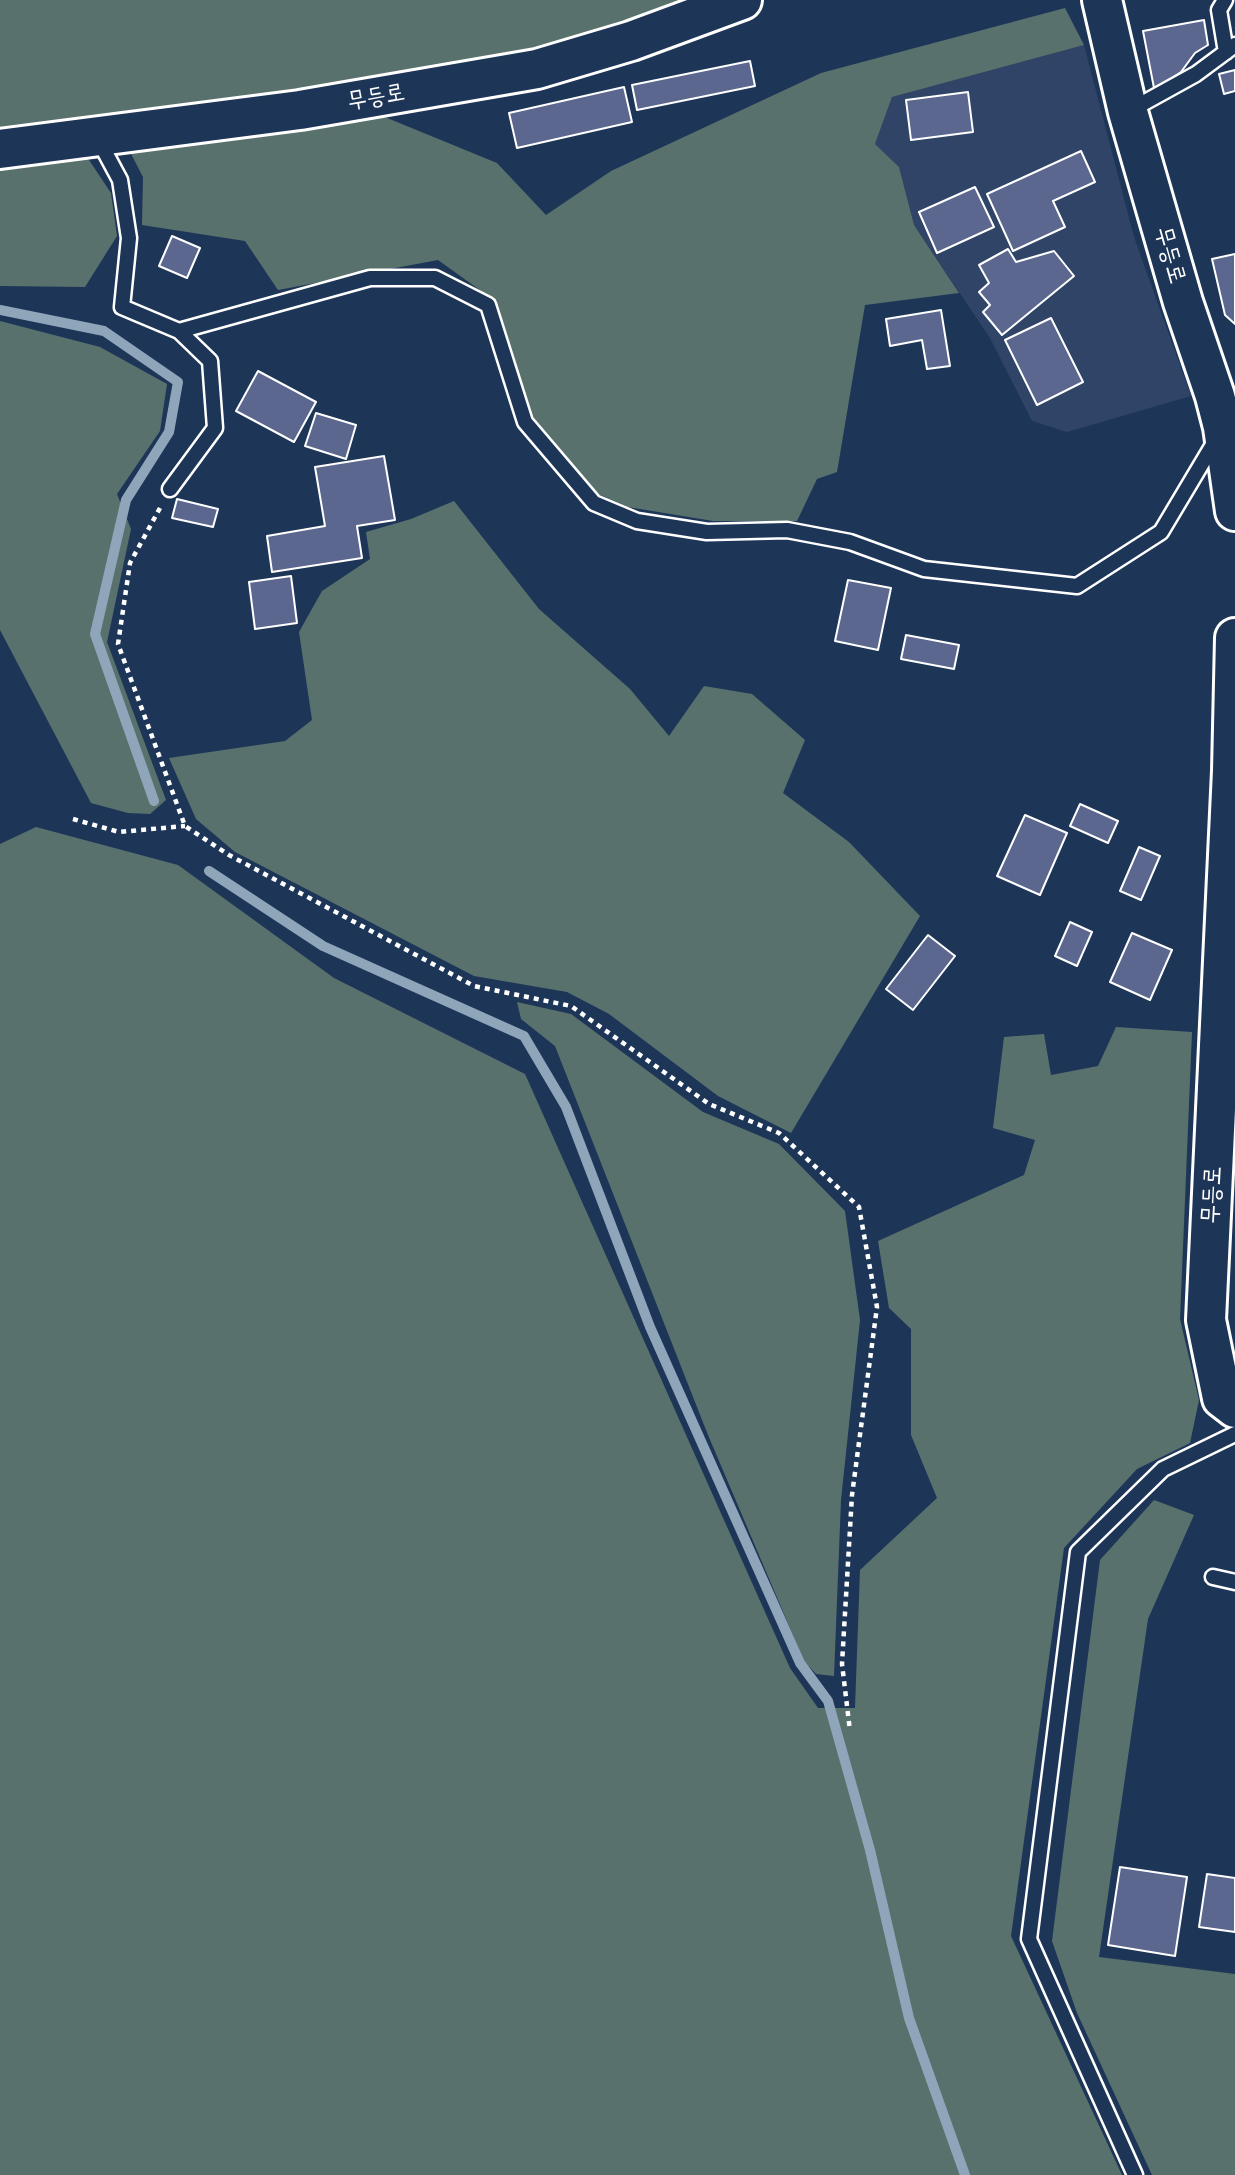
<!DOCTYPE html>
<html>
<head>
<meta charset="utf-8">
<style>
  body { margin:0 }
  canvas { display:block; background:#1d3557 }
</style>
</head>
<body>
<canvas width="1235" height="2175"></canvas>
<script>
const g = document.querySelector('canvas').getContext('2d');
g.lineJoin = 'round';
function fill(path, color) { g.fillStyle = color; g.fill(path, 'evenodd'); }
const toPath = rows => new Path2D(rows.map(r => 'M' + r).join(''));
function trace(path, color, width, dash) { g.strokeStyle = color; g.lineWidth = width; g.lineCap = dash ? 'butt' : 'round'; g.setLineDash(dash || []); g.stroke(path); }
function drawText(font, color, halo, rows, align = 'center') {
  g.font = font + ' "Comic Neue","Poor Story",sans-serif'; g.lineWidth = 7; g.setLineDash([]); g.textBaseline = 'middle'; g.strokeStyle = halo; g.fillStyle = color; for (const [text, x, y, turn = 0] of rows) {
    g.save(); g.translate(x, y); g.rotate((+turn || 0) * Math.PI / 180); g.textAlign = isNaN(turn) ? turn : align; if (halo) g.strokeText(text, 0, 0); g.fillText(text, 0, 0); g.restore();
  }
}
const built = toPath([
  [1084,45,1134,237,1191,396,1067,432,1032,421,990,338,914,225,899,167,875,144,892,97]
]);
const green = toPath([
  [0,0,701,0,529,55,252,100,0,135],
  [1065,8,1084,45,892,97,875,144,899,167,914,225,959,293,865,305,837,472,817,479,797,521,713,521,628,507,596,493,531,414,495,301,438,260,278,290,245,241,142,225,143,177,128,148,375,113,497,163,546,215,611,171,821,73],
  [87,157,111,193,117,236,85,287,0,286,0,166],
  [0,321,100,347,167,384,160,431,117,494,131,529,107,642,166,800,150,814,128,813,91,803,0,630],
  [454,501,539,609,630,689,669,736,704,686,752,694,805,740,783,793,849,842,920,916,791,1133,718,1096,609,1014,567,992,474,976,235,852,196,819,169,758,285,741,312,720,299,632,322,591,370,559,366,532,411,519],
  [36,827,178,865,334,978,525,1074,790,1668,818,1708,855,1708,860,1570,937,1498,911,1435,911,1329,889,1308,878,1241,1024,1175,1035,1140,993,1128,1004,1037,1044,1034,1051,1075,1098,1066,1116,1027,1192,1032,1180,1319,1199,1400,1190,1443,1137,1469,1064,1548,1011,1936,1122,2175,0,2175,0,844],
  [517,1002,571,1014,703,1112,779,1144,845,1211,860,1320,841,1500,834,1676,816,1674,804,1661,708,1435,555,1046,521,1019],
  [1154,1500,1194,1515,1148,1619,1099,1957,1235,1974,1235,2175,1152,2175,1077,2013,1052,1941,1100,1560]
]);
const stream = toPath([
  [0,310,104,331,178,382,169,432,126,500,95,634,154,801],
  [209,871,323,946,524,1036,566,1107,650,1327,800,1663,828,1701,870,1850,909,2018,965,2175]
]);
const building = toPath([
  [1204,20,1208,45,1195,53,1181,72,1167,82,1154,88,1143,31,1204,20],
  [750,61,755,86,637,110,632,85,750,61],
  [1235,70,1235,91,1224,94,1219,74,1235,70],
  [624,87,632,122,517,148,509,113,624,87],
  [968,92,973,132,911,140,906,100,968,92],
  [1081,151,1095,182,1053,201,1065,227,1013,251,987,194,1081,151],
  [975,187,994,227,937,253,919,212,975,187],
  [172,236,200,248,187,278,159,266,172,236],
  [1008,249,1016,262,1054,251,1074,276,1002,335,983,312,990,305,979,292,989,283,979,265,1008,249],
  [1235,254,1235,324,1225,315,1212,259,1235,254],
  [941,310,950,366,927,369,922,340,890,346,886,319,941,310],
  [1051,318,1083,382,1037,405,1005,340,1051,318],
  [258,371,316,402,294,442,236,411,258,371],
  [316,413,356,425,346,459,305,446,316,413],
  [384,456,395,520,357,526,362,558,272,572,267,536,325,526,315,467,384,456],
  [177,499,218,509,213,527,172,518,177,499],
  [291,576,297,623,255,629,249,582,291,576],
  [848,580,891,588,878,650,835,641,848,580],
  [906,635,959,645,954,669,901,659,906,635],
  [1080,804,1118,821,1108,843,1070,826,1080,804],
  [1025,815,1067,833,1040,895,997,876,1025,815],
  [1139,847,1160,856,1141,900,1120,891,1139,847],
  [1070,922,1092,932,1077,966,1055,956,1070,922],
  [1132,933,1172,950,1150,1000,1110,982,1132,933],
  [928,935,955,956,913,1010,886,989,928,935],
  [1120,1867,1187,1877,1175,1956,1108,1945,1120,1867],
  [1207,1874,1235,1878,1235,1932,1199,1927,1207,1874]
]);
const path = toPath([
  [160,508,130,563,118,644,185,826,229,855,474,986,571,1006,709,1104,779,1133,859,1207,877,1307,852,1495,842,1664,850,1731],
  [73,819,119,832,185,826]
]);
const service = toPath([
  [1225,0,1219,10,1226,52],
  [1129,111,1196,74,1235,45],
  [98,139,120,180,129,238,122,307,179,331,370,278,435,278,488,305,525,422,594,503,637,521,707,532,787,530,850,542,924,569,1077,586,1161,532,1217,438],
  [170,489,215,428,210,361,179,331],
  [1213,1577,1235,1582],
  [1135,2175,1029,1939,1078,1552,1163,1469,1235,1434]
]);
const secondary = toPath([
  [1102,0,1128,112,1183,302,1215,396,1223,427,1235,511],
  [0,149,300,110,537,69,631,41,742,0],
  [1235,638,1232,771,1206,1320,1222,1398,1235,1408]
]);
const streetNames = [
  ["무등로",376,97,-10],
  ["무등로",1170,255,74],
  ["무등로",1212,1195,-87]
];
fill(built, '#304468');
fill(green, '#59716d');
trace(stream, '#8fa6ba', 10);
fill(building, '#5b678f');
trace(building, '#fff', 2);
trace(service, '#fff', 19);
trace(secondary, '#fff', 44);
trace(path, '#fff', 4.5, [5, 5]);
trace(service, '#1d3557', 14);
trace(secondary, '#1d3557', 38);
drawText('24px', '#fff', '#1d3557', streetNames);
</script>
</body>
</html>
